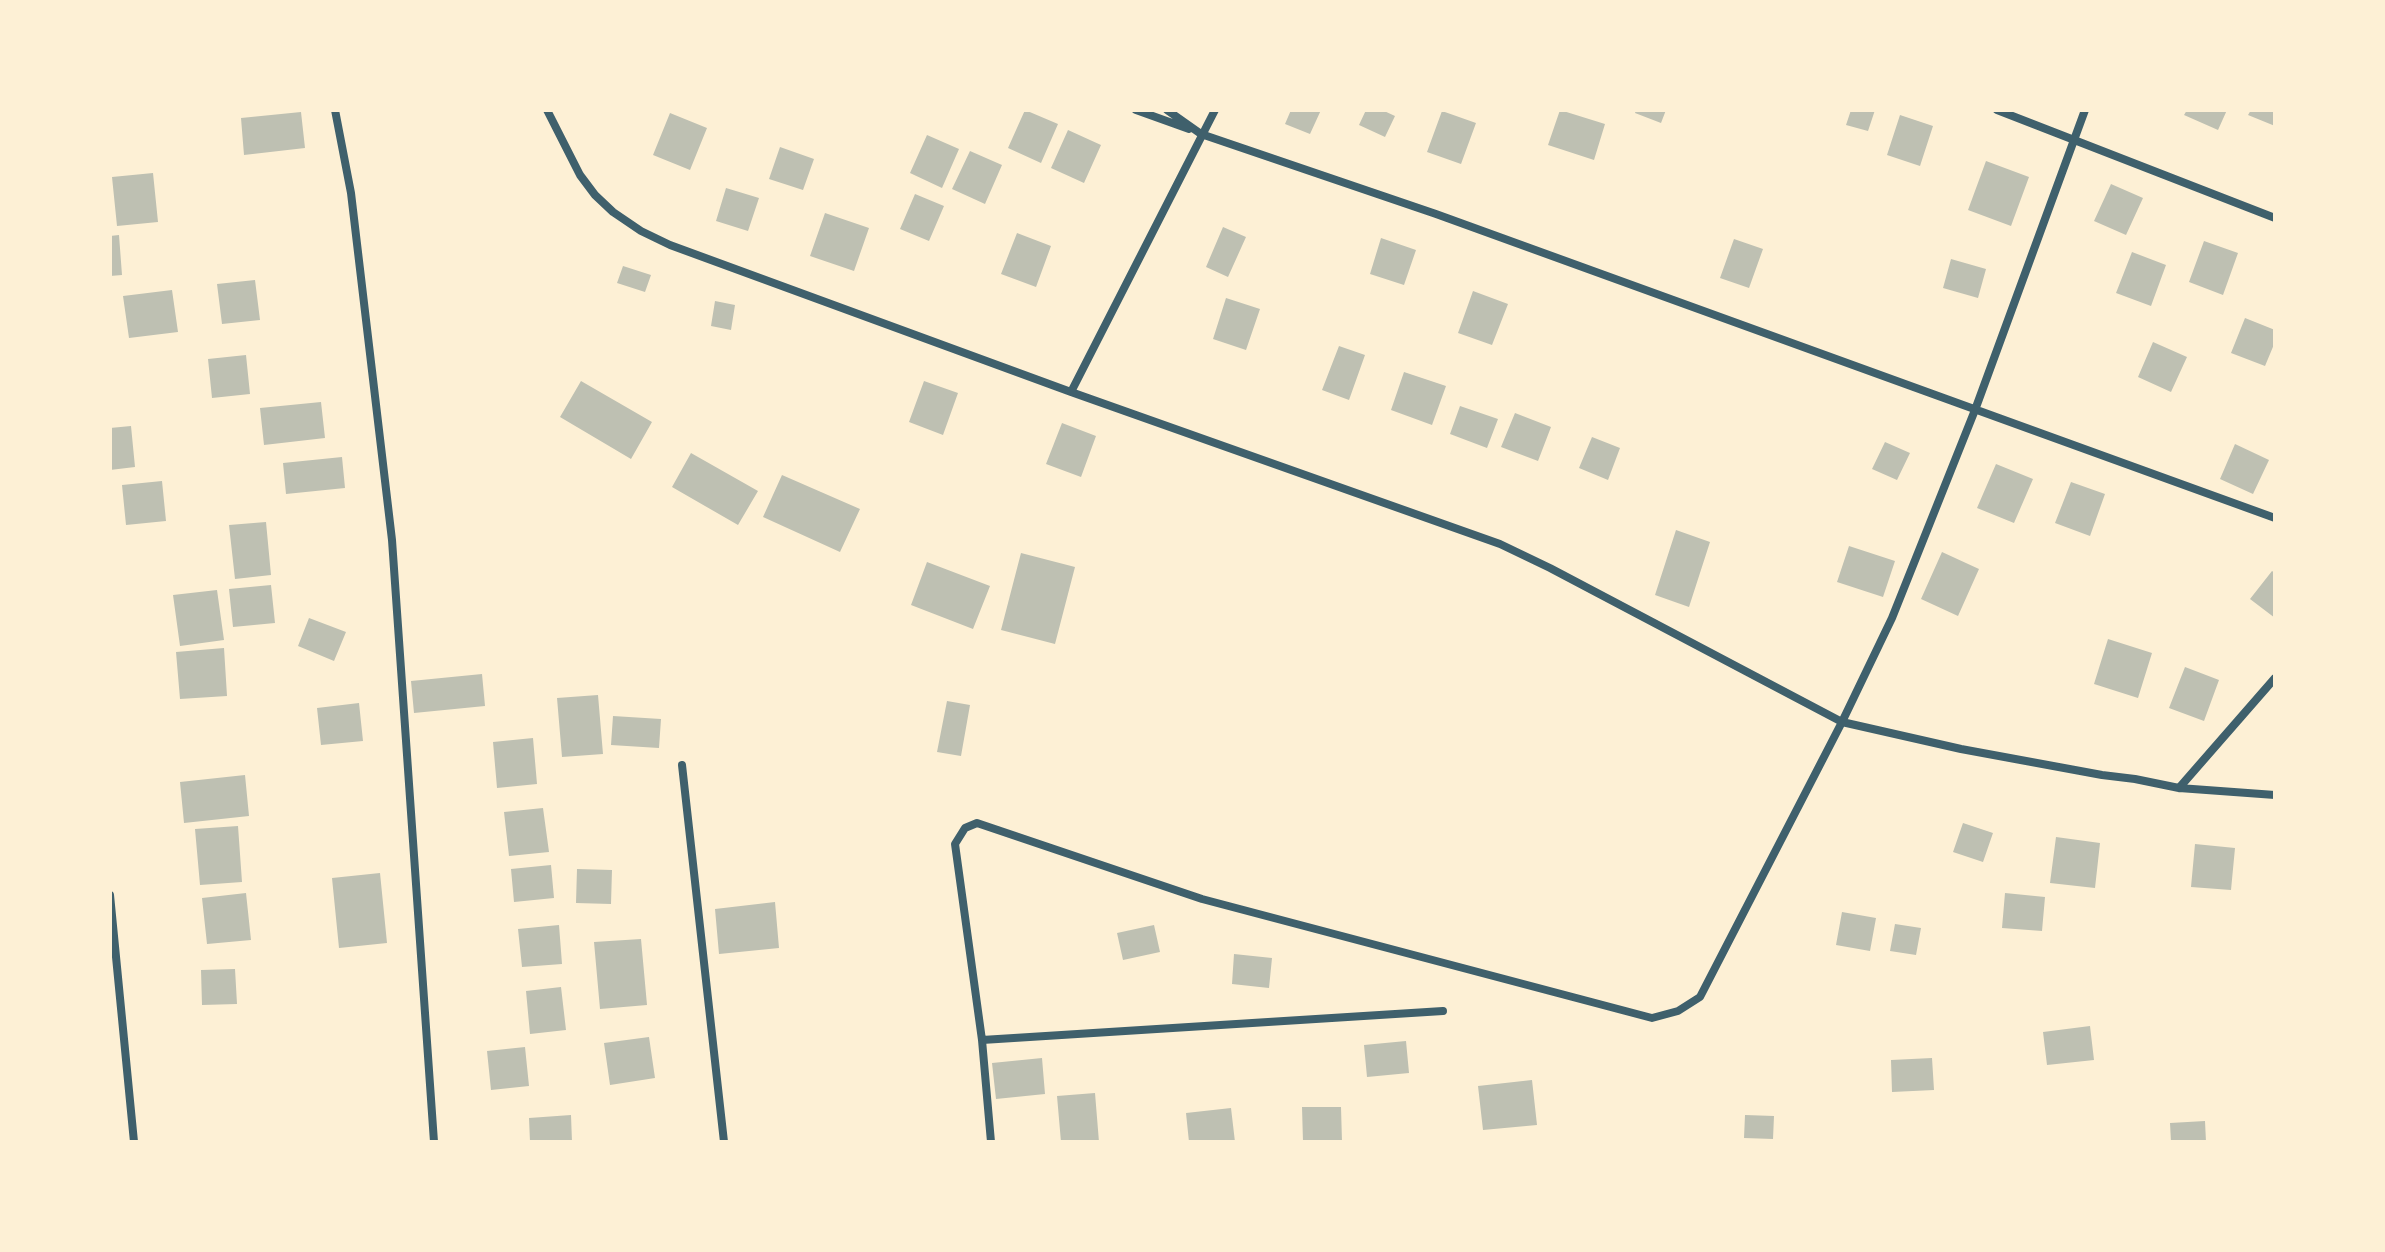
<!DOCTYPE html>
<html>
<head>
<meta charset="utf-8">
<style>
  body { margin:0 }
  #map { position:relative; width:2385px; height:1252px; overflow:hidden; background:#fdf0d5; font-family:"Source Sans 3",sans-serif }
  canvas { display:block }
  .frame { position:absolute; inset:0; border:112px solid #fdf0d5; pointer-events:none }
</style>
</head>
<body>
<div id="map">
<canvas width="2385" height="1252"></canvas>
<div class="frame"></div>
</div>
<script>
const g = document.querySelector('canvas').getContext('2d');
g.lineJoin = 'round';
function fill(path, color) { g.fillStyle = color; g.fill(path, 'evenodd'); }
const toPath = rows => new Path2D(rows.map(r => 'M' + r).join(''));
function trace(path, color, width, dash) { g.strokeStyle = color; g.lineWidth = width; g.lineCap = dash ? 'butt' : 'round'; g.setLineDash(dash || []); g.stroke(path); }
const building = toPath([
  [1025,110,1058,124,1041,163,1008,148],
  [1291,110,1321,110,1310,134,1285,124],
  [1366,110,1382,110,1395,116,1385,137,1359,125],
  [1560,110,1605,124,1594,160,1548,145],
  [1636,110,1666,110,1661,123,1635,113],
  [1851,110,1875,110,1868,131,1846,125],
  [2187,110,2227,110,2218,130,2184,115],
  [2251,110,2275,110,2275,126,2248,115],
  [1442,111,1476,123,1461,164,1427,152],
  [301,112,305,148,244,155,241,118],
  [670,113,707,128,690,170,653,155],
  [1900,115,1933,126,1920,166,1887,155],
  [1068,130,1101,145,1084,183,1051,168],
  [927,135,959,149,942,188,910,173],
  [780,147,814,159,803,190,769,179],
  [970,151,1002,165,985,204,952,189],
  [1986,161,2029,177,2011,226,1968,210],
  [153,173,158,222,117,226,112,177],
  [2111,184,2143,198,2126,235,2094,221],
  [726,188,759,198,748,231,716,221],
  [915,194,944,206,929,241,900,229],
  [825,213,869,228,854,271,810,256],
  [1223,227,1246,237,1228,277,1206,267],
  [1017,233,1051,246,1036,287,1001,274],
  [119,235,122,275,110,276,110,236],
  [1381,238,1416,250,1404,285,1370,274],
  [1734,239,1763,249,1749,288,1720,278],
  [2204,241,2238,253,2223,295,2189,282],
  [2132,252,2166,265,2151,306,2116,293],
  [1951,259,1986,269,1978,298,1943,288],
  [623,266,651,275,645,292,617,283],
  [255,280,260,320,222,324,217,284],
  [172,290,178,332,129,338,123,296],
  [1473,291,1508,304,1492,345,1458,333],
  [1226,298,1260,309,1246,350,1213,339],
  [715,301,735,305,731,330,711,326],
  [2245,318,2275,330,2275,342,2265,366,2231,353],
  [2153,342,2187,357,2171,392,2138,377],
  [1339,346,1365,355,1349,400,1322,390],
  [246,355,250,394,212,398,208,359],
  [1404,372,1446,386,1432,425,1391,410],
  [581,381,652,422,631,459,560,417],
  [924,381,958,393,943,435,909,422],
  [321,402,325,438,264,445,260,408],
  [1460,406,1498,419,1487,448,1450,434],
  [1515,413,1551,427,1538,461,1501,447],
  [1062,423,1096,436,1081,477,1046,464],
  [131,426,135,467,110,470,110,428],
  [1592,437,1620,448,1608,480,1579,468],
  [1885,442,1910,453,1897,480,1872,469],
  [2235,444,2269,460,2253,494,2220,479],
  [691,453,758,491,738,525,672,487],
  [342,457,345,488,286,494,283,463],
  [1996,464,2033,479,2014,523,1977,508],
  [782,475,860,509,840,552,763,517],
  [162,481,166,521,126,525,122,485],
  [2071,482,2105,494,2090,536,2055,523],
  [266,522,271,575,235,579,229,525],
  [1676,530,1710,542,1689,607,1655,595],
  [1849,546,1895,561,1883,597,1837,582],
  [1942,552,1979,569,1958,616,1921,599],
  [1021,553,1075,567,1055,644,1001,630],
  [927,562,990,586,973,629,911,605],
  [2272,571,2275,573,2275,618,2250,599],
  [271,585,275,623,233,627,229,589],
  [217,590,224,640,180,646,173,595],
  [309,618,346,632,334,661,298,646],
  [2108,639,2152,653,2138,698,2094,684],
  [224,648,227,696,180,699,176,652],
  [2185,667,2219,680,2204,721,2169,708],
  [482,674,485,706,414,713,411,681],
  [598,695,603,754,562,757,557,698],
  [947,701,970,705,961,756,937,752],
  [359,703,363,741,321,745,317,708],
  [613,716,661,719,659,748,611,745],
  [533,738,537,784,497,788,493,742],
  [245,775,249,816,184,823,180,782],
  [543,808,549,852,509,856,504,812],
  [1963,823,1993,833,1983,862,1953,852],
  [238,826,242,882,200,885,195,829],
  [2056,837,2100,843,2095,888,2050,883],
  [2195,844,2235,848,2231,890,2191,887],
  [551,865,554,898,514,902,511,869],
  [577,869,612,870,611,904,576,903],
  [380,873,387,943,339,948,332,878],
  [246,893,251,940,207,944,202,898],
  [2005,893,2045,897,2042,931,2002,928],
  [775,902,779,948,719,954,715,909],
  [1842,912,1876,918,1870,951,1836,945],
  [1895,924,1921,928,1916,955,1890,951],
  [559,925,562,964,522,967,518,929],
  [1154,925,1160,952,1123,960,1117,933],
  [641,939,647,1005,600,1009,594,942],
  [1234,954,1272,958,1269,988,1232,984],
  [235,969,237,1004,202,1005,201,970],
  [561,987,566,1030,530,1034,526,991],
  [2090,1026,2094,1060,2047,1065,2043,1032],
  [649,1037,655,1078,610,1085,604,1043],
  [1406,1041,1409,1073,1367,1077,1364,1045],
  [525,1047,529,1086,491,1090,487,1051],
  [1042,1058,1045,1094,996,1099,992,1063],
  [1932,1058,1934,1090,1892,1092,1891,1060],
  [1532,1080,1537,1125,1483,1130,1478,1086],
  [1095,1093,1099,1142,1061,1142,1057,1096],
  [1302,1107,1341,1107,1342,1142,1303,1142],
  [1231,1108,1235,1142,1189,1142,1186,1113],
  [571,1115,572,1142,530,1142,529,1118],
  [1745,1115,1774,1116,1773,1139,1744,1138],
  [2205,1121,2206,1142,2171,1142,2170,1123]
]);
const minor = toPath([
  [335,110,351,193,392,540,434,1142],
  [547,110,580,175,595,195,613,212,641,231,670,245,1071,392,1500,544,1550,568,1842,722,1961,749,2102,775,2135,779,2179,788,2275,795],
  [1136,110,1189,129],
  [1167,110,1201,134,1436,214,2275,518],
  [1997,110,2275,218],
  [1071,392,1215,110],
  [682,765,724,1142],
  [2179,788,2275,678],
  [110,895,134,1142],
  [982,1040,1443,1011],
  [991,1142,982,1040,955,844,965,828,977,823,1202,899,1652,1018,1678,1011,1700,997,1842,722,1892,618,1975,410,2085,110]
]);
fill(building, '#bec0b2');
trace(minor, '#3f606c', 8);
</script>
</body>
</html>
